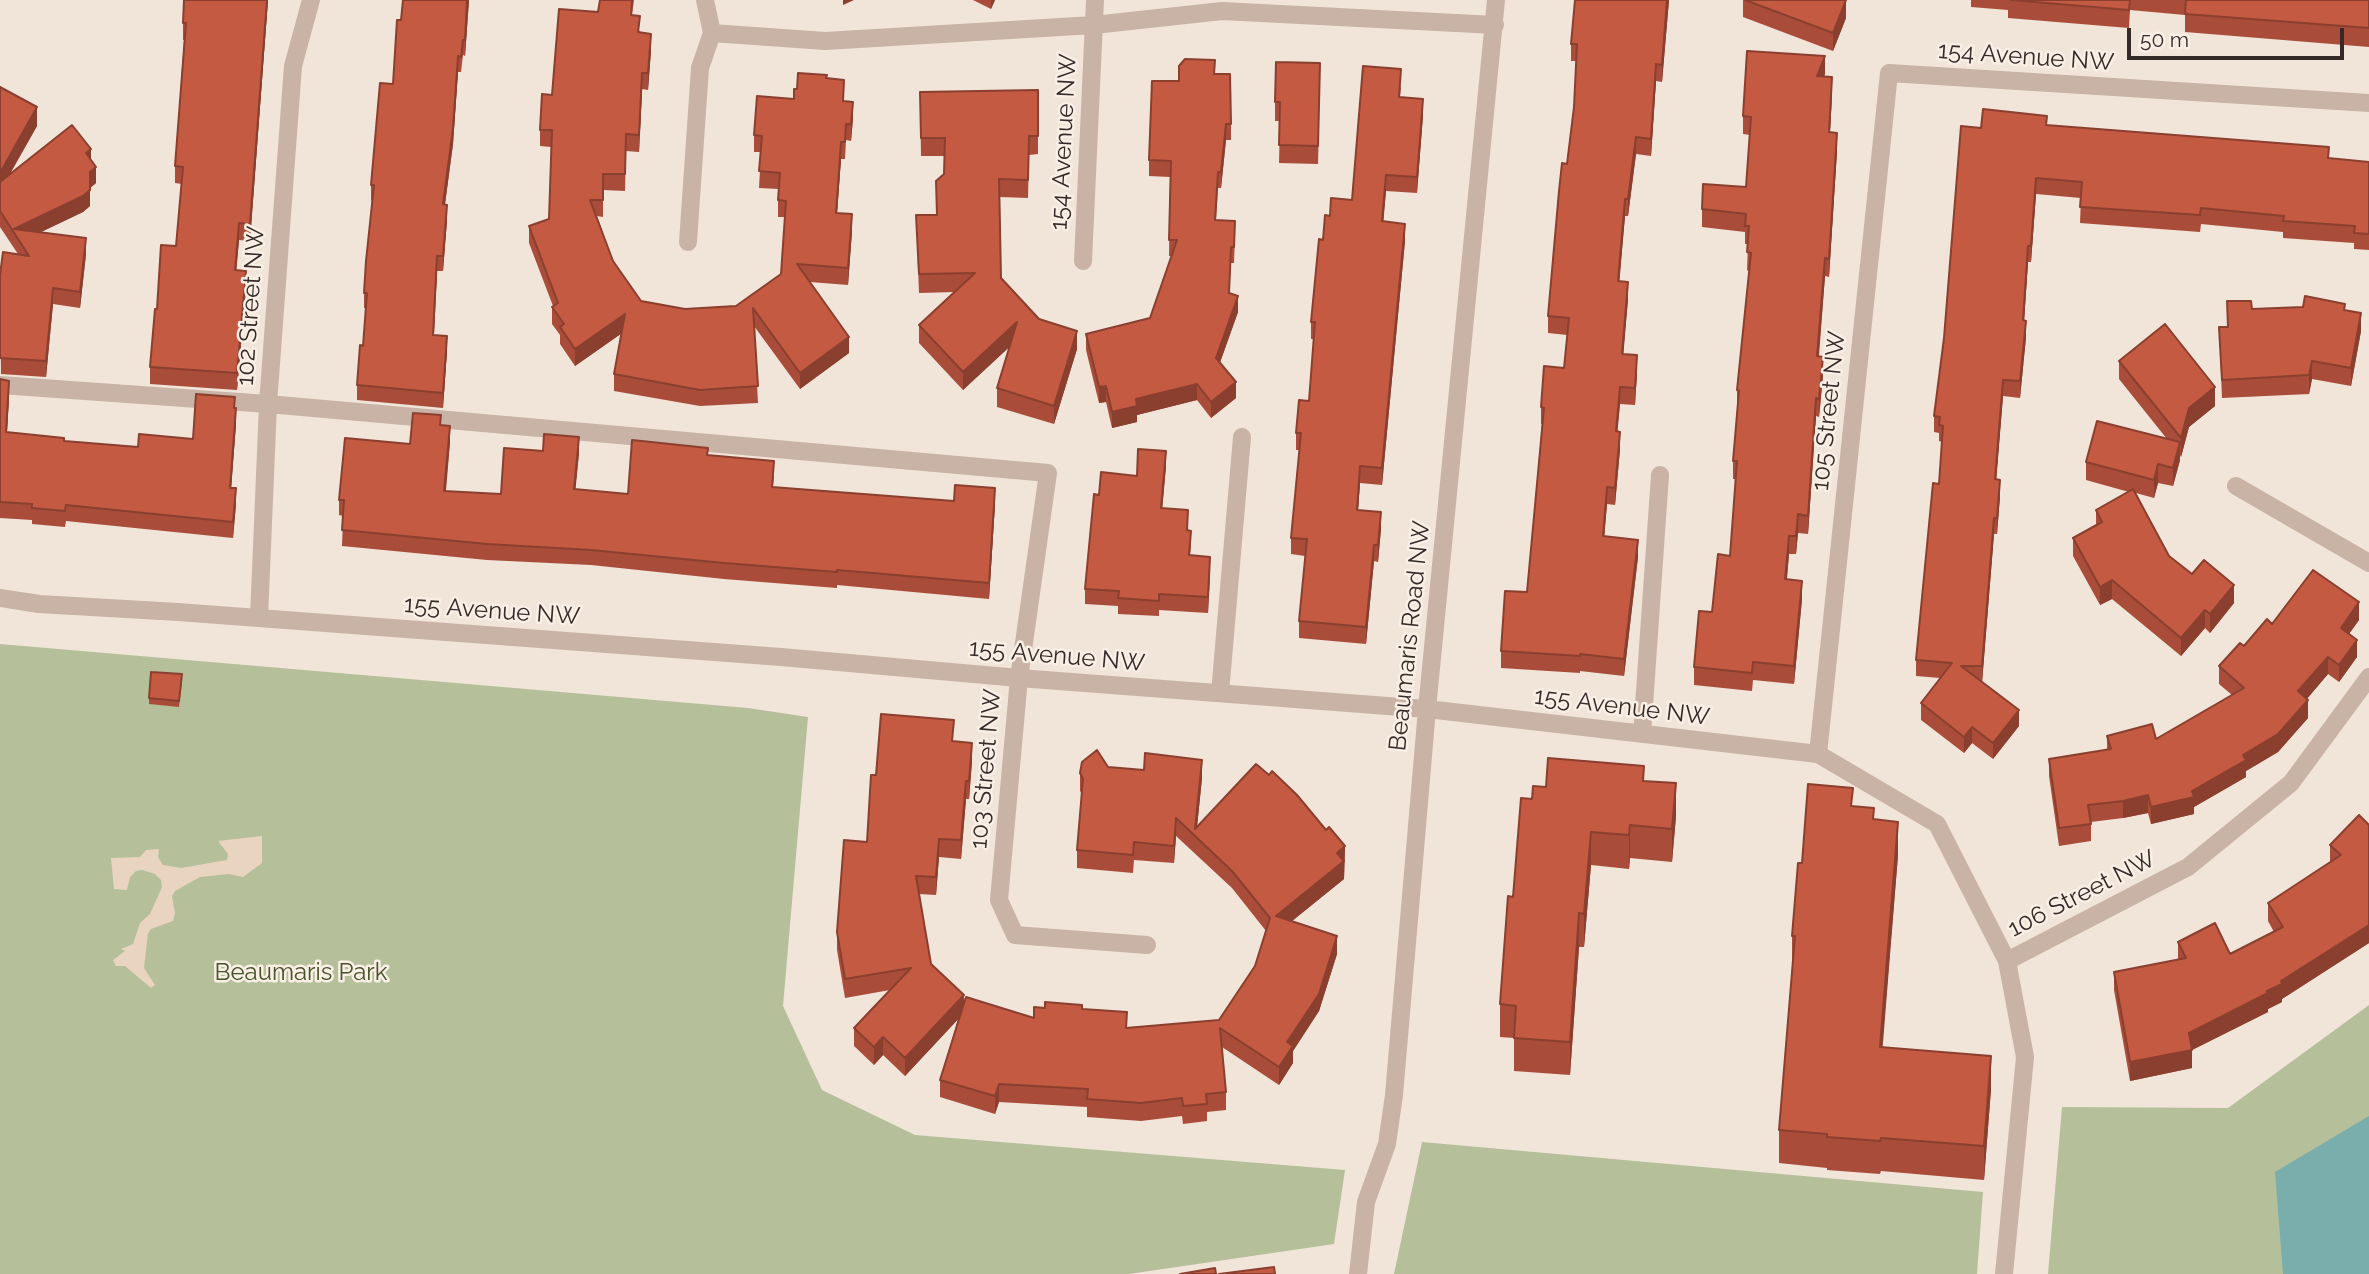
<!DOCTYPE html>
<html>
<head>
<meta charset="utf-8">
<style>
  body { margin:0 }
  #map { position:relative; width:2369px; height:1274px; overflow:hidden; background:#f1e4d9; font-family:Raleway,sans-serif }
  canvas { display:block }
  .scale { position:absolute; left:2127px; top:28px; width:217px; height:32px; box-sizing:border-box; border:4px solid #352a27; border-top:0; padding-left:9px; font-size:21px; line-height:24px; white-space:nowrap; color:#352a27; -webkit-text-stroke:5px #f9efe5; paint-order:stroke }
</style>
</head>
<body>
<div id="map">
<canvas width="2369" height="1274"></canvas>
<div class="scale">50 m</div>
</div>
<script>
const g = document.querySelector('canvas').getContext('2d');
g.lineJoin = 'round';
function fill(path, color) { g.fillStyle = color; g.fill(path, 'evenodd'); }
const toPath = rows => new Path2D(rows.map(r => 'M' + r).join(''));
function trace(path, color, width, dash) { g.strokeStyle = color; g.lineWidth = width; g.lineCap = dash ? 'butt' : 'round'; g.setLineDash(dash || []); g.stroke(path); }
function drawText(font, color, halo, rows, align = 'center') {
  g.font = font + ' Raleway,sans-serif'; g.lineWidth = 5; g.setLineDash([]); g.textBaseline = 'middle'; g.strokeStyle = halo; g.fillStyle = color; for (const [text, x, y, turn = 0] of rows) {
    g.save(); g.translate(x, y); g.rotate((+turn || 0) * Math.PI / 180); g.textAlign = isNaN(turn) ? turn : align; if (halo) g.strokeText(text, 0, 0); g.fillText(text, 0, 0); g.restore();
  }
}
const green = toPath([
  [0,644,748,708,808,717,783,1006,822,1090,915,1135,1345,1170,1334,1244,1129,1274,0,1274],
  [2369,1005,2369,1274,2048,1274,2062,1107,2228,1108],
  [1422,1142,1983,1192,1977,1274,1394,1274]
]);
const plaza = toPath([
  [262,836,262,863,243,877,229,874,200,877,175,891,172,896,175,913,173,921,151,929,148,933,144,968,155,985,151,988,125,966,116,966,113,960,125,951,121,949,133,944,140,923,150,914,162,887,161,880,155,874,142,870,136,871,130,877,127,890,114,889,111,858,140,857,146,850,159,849,158,857,163,865,181,868,227,860,228,854,218,841]
]);
const water = toPath([
  [2369,1116,2369,1274,2283,1274,2275,1172]
]);
const minor = toPath([
  [705,0,712,33],
  [688,242,700,68,712,33,825,41,1094,25,1222,11,1495,25],
  [1083,261,1095,0],
  [0,385,268,404,1048,473,1019,678,999,900,1015,935,1147,945],
  [2236,486,2369,563],
  [0,598,39,604,178,612,781,657,1019,678,1427,709,1818,754,1937,824,2007,961,2025,1057,2004,1274],
  [259,618,268,404,293,66,311,0],
  [1220,693,1242,437],
  [1642,734,1660,475],
  [1818,754,1889,73,2369,103],
  [2007,961,2188,867,2291,783,2369,677],
  [1358,1274,1366,1202,1387,1144,1394,1095,1427,709,1496,0]
]);
const wall = toPath([
  [268,0,250,241,239,240,236,270,246,288,237,390,150,384,150,367,157,309,176,246,182,184,175,183,175,166,184,40,183,40,183,23],
  [469,0,465,56,463,55,461,72,458,72,453,144,445,204,447,220,443,271,437,271,434,335,447,351,443,408,357,400,357,385,363,346,366,308,364,308,364,293,372,201,371,200,371,185,393,84,401,20],
  [600,0,634,0,632,15,640,32,651,50,648,90,642,89,639,152,626,151,625,191,603,190,603,217,597,216,613,261,641,301,685,309,736,306,781,274,785,217,778,217,778,189,759,188,761,152,754,152,754,135,794,99,797,89,827,78,844,101,853,118,851,141,846,140,845,159,841,159,837,213,852,231,848,285,810,282,849,353,800,389,754,326,758,403,700,406,614,391,614,374,622,333,575,366,560,344,560,335,552,324,552,307,553,306,529,243,529,226,549,219,551,147,540,146,540,130,552,95,598,12],
  [973,0,995,0,991,9],
  [1575,0,1669,0,1662,82,1656,81,1651,156,1636,154,1628,216,1625,216,1619,282,1628,299,1623,354,1637,372,1635,405,1620,404,1617,432,1620,449,1615,505,1607,504,1604,536,1638,557,1624,676,1580,671,1580,673,1501,668,1501,651,1527,592,1542,424,1541,424,1541,407,1564,368,1567,335,1548,333,1548,316,1574,107,1576,61,1571,61,1571,44],
  [1743,0,1845,0,1846,18,1833,51,1743,17],
  [1971,0,2369,0,2369,47,2185,32,2185,15,2130,10,2129,28,2008,18,2008,10,1971,7],
  [1215,74,1231,82,1231,140,1226,140,1221,188,1218,188,1216,220,1235,237,1234,263,1231,263,1229,293,1238,312,1220,362,1236,398,1211,418,1197,400,1137,415,1137,422,1112,428,1106,402,1099,403,1086,350,1086,334,1150,318,1171,256,1169,256,1170,177,1149,176,1149,160,1179,81],
  [1825,74,1824,76,1832,95,1830,132,1837,151,1829,277,1825,276,1819,356,1823,375,1819,417,1816,416,1808,534,1798,533,1796,554,1789,554,1787,579,1802,599,1794,684,1753,680,1752,691,1694,685,1694,667,1730,556,1736,479,1733,479,1733,461,1737,409,1737,390,1749,271,1747,270,1748,244,1745,244,1745,232,1702,227,1702,209,1746,187,1750,135,1743,134,1743,116],
  [1320,81,1318,164,1279,163,1280,121,1275,121,1275,102],
  [1401,86,1400,97,1423,115,1417,193,1386,191,1383,221,1405,241,1382,485,1360,483,1358,510,1381,529,1378,562,1374,561,1366,644,1299,638,1299,621,1305,556,1291,554,1291,538,1300,450,1296,450,1296,433,1309,401,1314,339,1311,339,1311,322,1323,240,1352,200],
  [0,87,37,126,10,174,91,160,96,183,90,188,90,206,83,212,41,232,86,254,80,308,53,304,46,377,1,374,0,275,18,254,0,227],
  [1038,90,1038,154,1029,155,1028,198,1000,197,1001,278,1039,319,1077,349,1054,424,997,407,997,388,1009,347,963,390,919,343,919,325,955,292,919,293,916,215,936,215,944,174,945,156,921,156,920,92],
  [2047,125,2329,158,2369,162,2369,250,2354,249,2354,243,2283,238,2283,232,2201,224,2200,232,2080,223,2081,198,2036,194,2031,262,2028,262,2024,321,2026,337,2020,398,2003,396,1996,480,2000,496,1997,534,1994,534,1982,682,2019,726,1993,759,1972,743,1964,753,1921,720,1921,703,1940,678,1916,676,1916,660,1939,484,1942,442,1939,441,1939,433,1934,432,1934,416],
  [2227,301,2252,309,2345,310,2361,331,2351,386,2312,379,2309,394,2222,398,2219,327,2227,327],
  [2119,361,2215,406,2189,427,2181,457,2180,455,2180,460,2173,486,2158,483,2154,498,2136,493,2169,556,2192,574,2234,603,2210,633,2205,628,2181,656,2112,599,2100,605,2073,556,2073,538,2096,525,2096,510,2129,492,2086,480,2086,462,2167,439,2119,379],
  [0,379,9,397,7,432,64,441,138,447,193,439,235,408,236,424,231,488,236,504,233,538,66,521,65,527,32,524,32,520,0,518],
  [441,425,450,442,446,491,501,494,543,451,579,453,575,490,628,494,708,455,774,476,773,487,954,501,995,504,989,599,837,585,837,588,724,579,591,565,487,560,342,546,343,516,339,515,339,500,410,444],
  [1166,466,1162,508,1188,530,1191,546,1190,556,1210,572,1208,613,1159,610,1159,616,1118,614,1118,606,1085,604,1085,589,1099,495,1137,476],
  [2359,620,2349,634,2357,657,2339,682,2328,674,2307,699,2308,718,2278,752,2246,771,2246,777,2194,807,2194,814,2151,824,2148,813,2123,818,2091,822,2091,841,2059,846,2049,776,2049,759,2107,750,2107,736,2156,739,2232,695,2219,684,2219,666,2272,624],
  [182,681,179,707,149,704,149,698],
  [954,741,972,761,969,799,966,799,961,859,939,857,936,895,919,894,931,964,964,1000,1034,1018,1082,1009,1127,1028,1219,1020,1255,966,1266,931,1232,888,1176,836,1174,863,1134,860,1133,873,1077,868,1077,850,1082,794,1080,791,1080,773,1108,767,1202,778,1197,827,1326,830,1345,846,1344,879,1292,921,1337,954,1319,1011,1293,1051,1293,1063,1279,1085,1222,1047,1226,1092,1226,1110,1207,1112,1207,1121,1183,1124,1182,1116,1141,1121,1087,1117,1087,1107,999,1102,995,1114,940,1097,940,1080,958,1019,905,1076,883,1055,874,1065,854,1046,854,1028,890,990,845,998,837,950,837,932,867,842,876,775],
  [1644,781,1676,816,1672,862,1630,858,1629,869,1591,865,1584,947,1579,947,1570,1075,1514,1071,1514,1038,1500,1037,1500,1004,1513,897,1532,799,1546,787],
  [1853,806,1874,820,1898,855,1882,1047,1991,1089,1984,1180,1881,1171,1880,1174,1827,1170,1827,1168,1779,1163,1779,1130,1792,969,1792,936,1802,863],
  [2369,825,2369,943,2282,999,2282,1002,2268,1009,2268,1012,2192,1050,2192,1068,2130,1081,2114,990,2114,972,2178,960,2178,942,2230,954,2274,932,2268,921,2268,903,2330,862,2330,845]
]);
const shadedWall = toPath([
  [267,0,268,0,250,241,250,224],
  [467,0,469,0,465,56,465,40],
  [843,0,854,0,843,5],
  [991,0,995,0,991,9],
  [1667,0,1669,0,1662,82,1662,65],
  [1846,0,1846,18,1833,51,1833,33],
  [651,34,651,50,648,90,648,73],
  [458,56,458,72,453,144,443,219,443,204],
  [1825,56,1825,74,1817,94,1817,76],
  [1656,64,1656,81,1651,156,1651,139],
  [642,73,642,89,639,152,639,135],
  [1832,77,1832,95,1829,150,1829,132],
  [1423,99,1423,115,1417,193,1417,177],
  [853,102,853,118,851,141,851,124],
  [37,107,37,126,0,191,0,173],
  [1226,124,1226,140,1221,188,1221,172],
  [1837,133,1837,151,1829,277,1829,259],
  [1636,137,1636,154,1628,216,1628,199],
  [841,142,841,159,836,229,836,213],
  [91,149,91,165,86,153],
  [96,167,96,183,90,188,90,172],
  [1386,175,1386,191,1382,238,1382,221],
  [2036,178,2036,194,2031,262,2031,246],
  [90,190,90,206,83,212,20,242,14,229],
  [1625,199,1625,216,1618,298,1618,281],
  [447,205,447,220,443,271,443,256],
  [852,214,852,231,848,285,848,268],
  [239,223,239,240,235,287,235,270],
  [1405,224,1405,241,1382,485,1382,468],
  [86,238,86,254,80,308,80,292],
  [2028,246,2028,262,2023,337,2023,320],
  [437,256,437,271,433,350,433,335],
  [1825,258,1825,276,1817,374,1817,356],
  [246,271,246,288,237,390,237,373],
  [1628,282,1628,299,1622,371,1622,354],
  [53,288,53,304,46,377,46,361],
  [1238,296,1238,312,1216,374,1216,358],
  [2361,313,2361,331,2351,386,2351,368],
  [625,314,625,331,575,366,575,349],
  [2026,321,2026,337,2020,398,2020,381],
  [1017,322,1017,340,963,390,963,372],
  [1077,331,1077,349,1054,424,1054,406],
  [447,336,447,351,443,408,443,393],
  [849,337,849,353,800,389,800,373],
  [1637,355,1637,372,1635,405,1635,388],
  [1823,357,1823,375,1819,417,1819,399],
  [2312,361,2312,379,2309,394,2309,375],
  [2003,380,2003,396,1995,496,1995,479],
  [9,381,9,397,6,448,6,432],
  [1236,382,1236,398,1211,418,1211,402],
  [1197,384,1197,400,1137,415,1137,422,1112,428,1112,412,1136,399],
  [1106,386,1106,402,1099,403,1099,387],
  [1620,387,1620,404,1616,448,1616,431],
  [2215,387,2215,406,2189,427,2181,457,2181,438,2189,408],
  [1816,398,1816,416,1808,534,1808,516],
  [236,408,236,424,230,504,230,488],
  [450,426,450,442,444,506,444,491],
  [1620,432,1620,449,1615,505,1615,488],
  [579,437,579,453,574,505,574,489],
  [2180,442,2180,460,2173,486,2173,468],
  [1166,451,1166,466,1161,523,1161,508],
  [2158,464,2158,483,2154,498,2154,480],
  [1360,466,1360,483,1357,526,1357,510],
  [2000,480,2000,496,1997,534,1997,518],
  [1607,487,1607,504,1603,553,1603,536],
  [236,488,236,504,233,538,233,522],
  [995,488,995,504,989,599,989,583],
  [1381,512,1381,529,1378,562,1378,545],
  [1798,514,1798,533,1796,554,1796,536],
  [1994,518,1994,534,1982,683,1982,666],
  [1789,536,1789,554,1785,597,1785,579],
  [1638,540,1638,557,1624,676,1624,659],
  [1374,545,1374,561,1366,644,1366,627],
  [1210,557,1210,572,1208,613,1208,597],
  [2112,580,2112,599,2100,605,2100,587],
  [1802,581,1802,599,1794,684,1794,666],
  [2234,585,2234,603,2210,633,2210,614],
  [2359,602,2359,620,2341,645,2341,628],
  [2205,610,2205,628,2181,656,2181,638],
  [2357,640,2357,657,2339,682,2339,665],
  [2328,657,2328,674,2298,709,2298,691],
  [2308,700,2308,718,2278,752,2246,771,2246,777,2194,807,2194,814,2151,824,2151,807,2243,755],
  [2019,710,2019,726,1993,759,1993,743],
  [1972,727,1972,743,1964,753,1964,737],
  [972,743,972,761,969,799,969,781],
  [1202,760,1202,778,1196,837,1195,829],
  [966,781,966,799,961,859,961,840],
  [1676,783,1676,816,1672,862,1672,829],
  [2148,795,2148,813,2123,818,2123,801],
  [1176,818,1176,836,1174,863,1174,846],
  [1898,822,1898,855,1880,1080,1880,1047],
  [1630,825,1630,858,1629,869,1629,835],
  [1591,832,1591,865,1584,947,1584,914],
  [939,839,939,857,936,895,936,877],
  [1345,846,1344,879,1276,934,1276,916,1337,853],
  [1579,913,1579,947,1570,1075,1570,1042],
  [2369,925,2369,943,2282,999,2282,1002,2268,1009,2268,1012,2192,1050,2192,1068,2130,1081,2130,1062,2189,1033,2267,991,2281,981],
  [1337,936,1337,954,1319,1011,1293,1051,1293,1063,1279,1085,1279,1067,1287,1042],
  [964,995,964,1013,905,1076,905,1058],
  [883,1037,883,1055,874,1065,874,1047],
  [1991,1056,1991,1089,1984,1180,1984,1146],
  [999,1084,999,1102,995,1114,995,1096]
]);
const building = toPath([
  [184,0,267,0,250,224,239,223,235,270,246,271,237,373,150,367,155,309,157,309,161,245,176,246,183,167,175,166,186,23,183,23,184,0],
  [403,0,467,0,465,40,463,40,461,57,458,56,453,128,443,204,447,205,443,256,437,256,433,335,447,336,443,393,357,385,360,345,363,346,367,293,364,293,366,261,374,185,371,185,380,83,393,84,397,20,401,20,403,0],
  [600,0,632,0,631,15,640,16,638,32,651,34,648,73,642,73,639,135,626,134,625,174,603,174,603,200,590,200,613,261,641,301,685,309,736,306,781,274,786,201,778,200,780,173,759,171,762,136,754,135,757,96,794,99,794,89,797,89,798,73,827,75,826,78,844,80,843,101,853,102,851,124,846,124,845,142,841,142,836,213,852,214,848,268,797,264,849,337,800,373,753,308,758,386,700,390,614,374,625,314,575,349,560,327,564,324,552,307,558,303,529,226,549,219,552,130,540,130,542,94,552,95,559,9,598,12,600,0],
  [1575,0,1667,0,1662,65,1656,64,1651,139,1636,137,1628,199,1625,199,1618,281,1628,282,1622,354,1637,355,1635,388,1620,387,1616,431,1620,432,1615,488,1607,487,1603,536,1638,540,1624,659,1580,654,1580,656,1501,651,1505,591,1527,592,1544,408,1541,407,1544,366,1564,368,1569,318,1548,316,1559,191,1562,163,1567,164,1574,107,1577,44,1571,44,1575,0],
  [1745,0,1846,0,1833,33,1745,0],
  [2011,0,2130,0,2129,10,2011,0],
  [2186,0,2369,0,2369,28,2185,14,2186,0],
  [1747,51,1825,56,1817,76,1832,77,1829,132,1837,133,1829,259,1825,258,1817,356,1823,357,1819,399,1816,398,1808,516,1798,514,1796,536,1789,536,1785,579,1802,581,1794,666,1753,662,1752,673,1694,667,1699,611,1712,612,1718,554,1730,556,1737,461,1733,461,1739,391,1737,390,1751,253,1747,252,1749,226,1745,226,1746,214,1702,209,1703,184,1746,187,1751,117,1743,116,1747,51],
  [1185,59,1215,60,1214,74,1230,74,1231,124,1226,124,1221,172,1218,172,1215,220,1235,221,1234,247,1231,247,1229,293,1238,296,1216,358,1236,382,1211,402,1197,384,1136,399,1137,406,1112,412,1106,386,1099,387,1086,334,1150,318,1177,240,1169,240,1171,161,1149,160,1152,81,1179,81,1179,66,1185,59],
  [1276,62,1320,63,1318,146,1279,145,1280,102,1275,102,1276,62],
  [1363,66,1401,69,1399,97,1423,99,1417,177,1386,175,1382,221,1405,224,1382,468,1360,466,1357,510,1381,512,1378,545,1374,545,1366,627,1299,621,1307,539,1291,538,1301,433,1296,433,1299,400,1309,401,1315,322,1311,322,1319,239,1323,240,1325,215,1330,216,1331,198,1352,200,1363,66],
  [0,87,37,107,0,173,0,87],
  [1038,90,1038,136,1029,136,1028,180,999,179,1001,278,1039,319,1077,331,1054,406,997,388,1017,322,963,372,919,325,975,273,919,274,916,215,937,215,936,181,944,174,945,138,921,138,920,92,1038,90],
  [1983,109,2047,116,2046,125,2329,147,2328,158,2369,162,2369,234,2354,233,2355,226,2283,221,2284,216,2201,208,2200,215,2080,207,2082,182,2036,178,2031,246,2028,246,2023,320,2026,321,2020,381,2003,380,1995,479,2000,480,1997,518,1994,518,1982,666,1961,666,2019,710,1993,743,1972,727,1964,737,1921,703,1952,663,1916,660,1933,483,1939,484,1943,426,1939,425,1940,417,1934,416,1944,338,1961,126,1981,128,1983,109],
  [72,125,91,149,86,153,96,167,90,172,90,190,83,196,14,229,86,238,80,292,53,288,46,361,0,358,0,275,3,252,29,256,0,211,0,182,72,125],
  [2305,296,2345,304,2344,310,2361,313,2351,368,2312,361,2309,375,2222,380,2219,327,2228,327,2227,301,2251,301,2252,309,2303,307,2305,296],
  [2165,324,2215,387,2189,408,2181,438,2119,361,2165,324],
  [0,379,9,381,6,432,64,438,64,441,138,447,139,434,193,439,196,394,235,397,234,408,236,408,230,488,236,488,233,522,66,505,65,511,32,508,32,504,0,502,0,379],
  [413,413,441,415,440,425,450,426,444,491,501,494,504,448,543,451,544,434,579,437,574,489,628,494,632,440,708,448,707,455,774,461,772,487,954,501,955,485,995,488,989,583,837,570,837,572,724,563,591,550,487,544,342,530,344,500,339,500,345,438,410,444,413,413],
  [2097,421,2180,442,2173,468,2158,464,2154,480,2086,462,2097,421],
  [1138,449,1166,451,1161,508,1188,510,1187,530,1191,531,1189,555,1210,557,1208,597,1159,594,1159,601,1118,598,1119,591,1085,589,1094,494,1099,495,1101,472,1137,476,1138,449],
  [2133,489,2169,556,2192,574,2204,560,2234,585,2210,614,2205,610,2181,638,2112,580,2100,587,2073,538,2102,522,2096,510,2133,489],
  [2313,570,2359,602,2341,628,2357,640,2339,665,2328,657,2298,691,2308,700,2278,734,2243,755,2246,760,2192,791,2194,797,2151,807,2148,795,2123,801,2088,805,2091,824,2059,828,2049,759,2111,749,2107,736,2152,724,2156,739,2244,688,2219,666,2240,643,2244,646,2267,619,2272,624,2313,570],
  [151,672,182,674,179,701,149,698,151,672],
  [881,714,954,720,952,741,972,743,969,781,966,781,961,840,939,839,936,877,916,876,931,964,964,995,905,1058,883,1037,874,1047,854,1028,911,968,845,979,837,932,844,840,867,842,871,775,876,775,881,714],
  [1097,750,1108,767,1144,770,1145,753,1202,760,1195,829,1256,764,1269,775,1272,771,1297,795,1326,830,1329,827,1345,846,1337,853,1344,861,1276,916,1337,936,1319,994,1287,1042,1293,1046,1279,1067,1220,1028,1226,1092,1206,1094,1207,1104,1183,1106,1182,1098,1141,1103,1087,1099,1088,1089,999,1084,995,1096,940,1080,966,997,1034,1018,1034,1007,1045,1008,1045,1002,1082,1005,1082,1009,1127,1012,1126,1028,1219,1020,1255,966,1270,918,1232,871,1176,818,1174,846,1134,842,1133,855,1077,850,1083,779,1080,773,1082,762,1097,750],
  [1548,758,1644,766,1643,781,1676,783,1672,829,1630,825,1629,835,1591,832,1584,914,1579,913,1570,1042,1514,1038,1516,1006,1500,1004,1508,896,1513,897,1521,798,1532,799,1533,786,1546,787,1548,758],
  [1808,784,1853,788,1851,806,1874,808,1873,819,1898,822,1880,1047,1991,1056,1984,1146,1881,1138,1880,1141,1827,1137,1827,1134,1779,1130,1795,936,1792,936,1798,863,1802,863,1808,784],
  [2359,815,2369,825,2369,925,2281,981,2282,984,2267,991,2268,993,2189,1033,2192,1050,2130,1062,2114,972,2186,958,2178,942,2215,923,2230,954,2283,927,2268,903,2341,855,2330,845,2359,815],
  [1274,1267,1275,1274,1219,1274,1274,1267],
  [1215,1268,1216,1274,1180,1274,1215,1268]
]);
const streetNames = [
  ["154 Avenue NW",2026,57,4],
  ["154 Avenue NW",1064,142,-87],
  ["102 Street NW",251,306,-86],
  ["105 Street NW",1829,411,-84],
  ["155 Avenue NW",492,611,4],
  ["Beaumaris Road NW",1410,636,-84],
  ["155 Avenue NW",1057,656,5],
  ["155 Avenue NW",1622,707,7],
  ["103 Street NW",986,769,-85],
  ["106 Street NW",2082,894,-27]
];
const parkNames = [
  ["Beaumaris Park",301,973]
];
fill(green, '#b5c09a');
fill(plaza, '#e9d4c0');
fill(water, '#79aeac');
trace(minor, '#c9b3a6', 18);
fill(wall, '#a94d3a');
fill(shadedWall, '#8a3f2f');
fill(building, '#c55a43');
trace(building, '#8a3f2f', 2);
drawText('24px', '#352a27', '#f9efe5', streetNames);
drawText('24px', '#47532b', '#f9efe5', parkNames);
</script>
</body>
</html>
